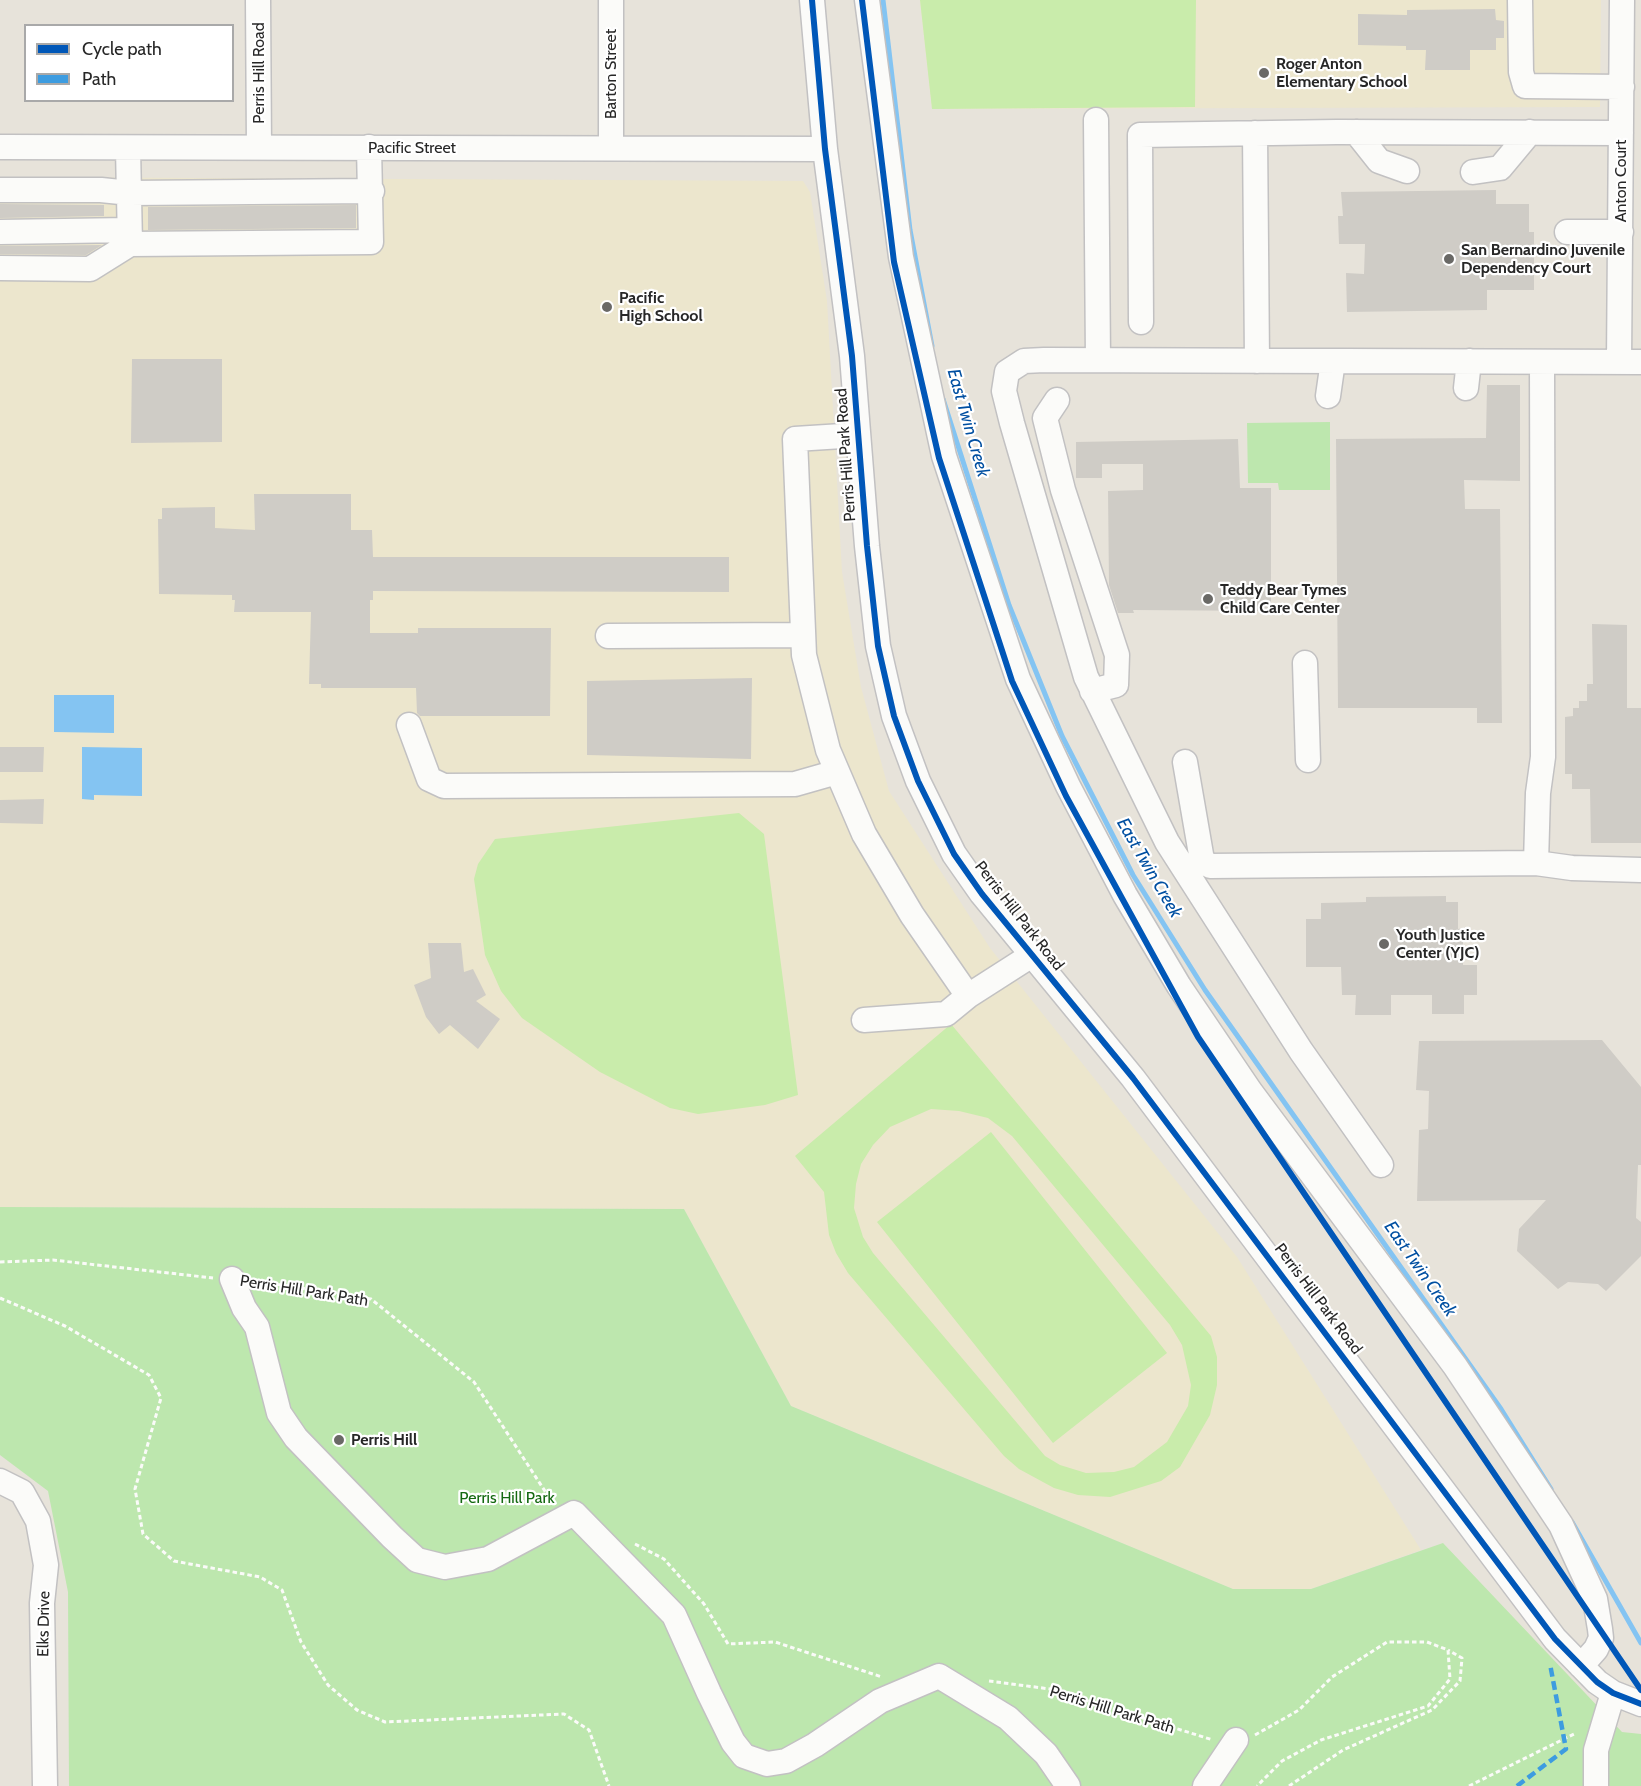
<!DOCTYPE html>
<html>
<head>
<meta charset="utf-8">
<style>
  body { margin:0 }
  #map { position:relative; width:1641px; height:1786px; overflow:hidden; background:#e7e3da; font-family:Cabin,sans-serif }
  canvas { display:block }
  .legend { position:absolute; left:24px; top:24px; width:210px; height:78px; box-sizing:border-box; background:#fff; border:2px solid #a9a9a9; margin:0; padding:8px 10px; list-style:none; font-size:18px; color:#272727 }
  .legend li { display:flex; align-items:center; gap:12px; height:30px }
  .legend b { width:30px; border:2px solid #a9a9a9 }
</style>
</head>
<body>
<div id="map">
<canvas width="1641" height="1786"></canvas>
<ul class="legend">
<li><b style="height:8px;background:#0057b8"></b>Cycle path</li>
<li><b style="height:8px;background:#3d9ce0"></b>Path</li>
</ul>
</div>
<script>
const g = document.querySelector('canvas').getContext('2d');
g.lineJoin = 'round';
function fill(path, color) { g.fillStyle = color; g.fill(path, 'evenodd'); }
const toPath = rows => new Path2D(rows.map(r => 'M' + r).join(''));
function trace(path, color, width, dash) { g.strokeStyle = color; g.lineWidth = width; g.lineCap = dash ? 'butt' : 'round'; g.setLineDash(dash || []); g.stroke(path); }
function drawText(font, color, halo, rows, align = 'center') {
  g.font = font + ' Cabin,sans-serif'; g.lineWidth = 4.5; g.setLineDash([]); g.textBaseline = 'middle'; g.strokeStyle = halo; g.fillStyle = color; for (const [text, x, y, turn = 0] of rows) {
    g.save(); g.translate(x, y); g.rotate((+turn || 0) * Math.PI / 180); g.textAlign = isNaN(turn) ? turn : align; if (halo) g.strokeText(text, 0, 0); g.fillText(text, 0, 0); g.restore();
  }
}
const education = toPath([
  [920,0,1601,0,1600,107,932,109],
  [0,177,803,181,810,192,827,301,842,572,861,687,889,791,990,948,1237,1257,1421,1550,1311,1589,1233,1589,791,1406,684,1209,0,1207]
]);
const green = toPath([
  [1330,422,1330,490,1279,490,1278,483,1248,483,1247,423],
  [0,1207,684,1209,791,1406,1233,1589,1311,1589,1443,1543,1622,1732,1641,1734,1641,1786,69,1786,68,1592,48,1491,0,1455]
]);
const pitch = toPath([
  [920,0,1196,0,1195,107,932,109],
  [739,813,764,834,798,1095,765,1105,698,1114,670,1108,600,1072,522,1018,501,991,485,955,474,879,478,864,495,839],
  [951,1024,1211,1336,1217,1357,1217,1385,1210,1415,1180,1467,1161,1481,1110,1497,1078,1495,1054,1488,1019,1469,1004,1456,848,1273,836,1253,829,1235,824,1192,795,1156],
  [931,1109,959,1111,988,1118,1012,1136,1170,1325,1182,1345,1191,1385,1188,1406,1167,1442,1134,1467,1114,1472,1086,1473,1060,1465,1045,1456,873,1253,863,1237,854,1208,856,1184,861,1164,873,1145,890,1127],
  [991,1132,1167,1353,1053,1443,877,1222]
]);
const water = toPath([
  [54,695,114,695,114,733,54,732],
  [82,747,142,748,142,796,94,795,94,800,82,799]
]);
const stream = toPath([
  [883,0,910,230,932,346],
  [943,399,1009,605,1062,736,1133,875,1205,990,1501,1409,1551,1489],
  [1572,1522,1641,1643]
]);
const building = toPath([
  [1495,9,1496,20,1504,21,1504,38,1496,38,1496,50,1470,50,1470,70,1425,70,1426,50,1406,50,1406,46,1358,45,1358,14,1407,15,1407,10],
  [1496,190,1496,204,1529,204,1529,232,1534,232,1534,290,1487,290,1487,310,1347,312,1346,273,1364,274,1365,244,1339,244,1338,216,1343,216,1341,192],
  [0,204,104,205,104,216,0,218],
  [356,205,356,228,148,230,148,207],
  [102,245,86,255,0,254,0,246],
  [132,359,222,359,222,442,131,443],
  [1487,385,1520,385,1520,481,1464,480,1465,509,1500,509,1502,723,1477,723,1477,708,1338,708,1336,439,1486,438],
  [1238,439,1240,488,1271,488,1271,611,1133,610,1134,613,1118,613,1109,585,1108,491,1143,490,1143,464,1102,464,1102,478,1076,478,1076,442],
  [254,494,351,494,351,530,372,530,373,557,729,557,729,592,373,591,373,600,370,600,370,633,418,633,418,628,551,628,550,716,420,716,417,713,416,688,321,688,321,684,309,684,311,612,234,612,235,600,232,600,232,595,159,594,158,519,162,519,162,508,215,507,215,528,255,530],
  [1592,624,1627,625,1627,708,1641,708,1641,843,1591,843,1590,789,1572,789,1572,774,1565,774,1565,717,1573,716,1573,708,1579,708,1579,701,1587,701,1587,684,1593,684],
  [752,678,751,759,587,755,587,681],
  [0,747,44,747,43,772,0,772],
  [44,799,43,824,0,823,0,800],
  [1446,896,1446,902,1458,902,1458,929,1463,928,1463,965,1477,965,1477,995,1464,995,1464,1014,1432,1014,1432,995,1391,995,1391,1015,1355,1015,1356,995,1342,995,1341,967,1306,967,1306,919,1321,919,1321,903,1366,902,1366,897],
  [428,943,461,943,464,972,473,969,486,995,476,1001,500,1019,478,1049,450,1025,439,1034,426,1017,414,985,431,978],
  [1602,1040,1641,1087,1641,1165,1638,1165,1636,1218,1641,1222,1641,1256,1606,1291,1598,1284,1568,1282,1558,1289,1517,1251,1519,1229,1546,1200,1417,1201,1419,1130,1428,1129,1429,1091,1416,1090,1419,1041]
]);
const path = toPath([
  [0,1262,53,1260,213,1278],
  [256,1281,371,1299,474,1382,552,1502],
  [0,1298,65,1326,149,1375,161,1398,135,1489,143,1534,174,1561,260,1577,282,1590,301,1642,328,1685,357,1710,385,1722,564,1714,589,1730,609,1786],
  [635,1544,664,1559,704,1604,728,1644,775,1642,882,1677],
  [989,1681,1050,1689,1213,1740],
  [1255,1735,1299,1710,1332,1677,1387,1642,1427,1642,1448,1650,1450,1679,1428,1706,1321,1740,1282,1761,1257,1786],
  [1289,1786,1343,1750,1432,1710,1460,1681,1462,1658,1448,1650],
  [1469,1786,1574,1734]
]);
const minor = toPath([
  [258,0,259,147],
  [611,0,611,148],
  [812,0,825,149,852,356,867,546,878,646,894,716,918,781,954,854,982,894,1133,1078,1555,1639,1597,1682,1613,1693,1641,1704],
  [867,0,901,257,944,456,1018,679,1068,786,1125,895,1179,986,1250,1091,1455,1366,1561,1525,1595,1599,1600,1629,1601,1638,1596,1649,1581,1666],
  [1520,0,1521,72,1525,86,1622,87],
  [1096,120,1098,360],
  [1356,132,1379,161,1407,171],
  [1255,133,1257,361],
  [0,147,825,149],
  [128,148,130,244],
  [1473,172,1500,168,1530,132],
  [0,190,101,190,130,193,372,191],
  [0,232,129,230],
  [1567,232,1621,232],
  [0,268,90,269,130,244,371,242,369,147],
  [1141,322,1140,135,1337,132,1621,133],
  [1619,362,1622,0],
  [1466,388,1469,361],
  [1328,396,1333,361],
  [1057,400,1045,418,1063,490,1117,655,1116,685,1092,691],
  [858,435,795,439,804,655,828,750,864,834,912,915,968,996],
  [608,636,803,635],
  [1305,663,1308,760],
  [409,725,429,779,444,786,795,784,837,772],
  [1185,762,1202,860,1210,866,1536,863,1538,793,1543,757,1542,362],
  [1536,863,1572,868,1641,870],
  [864,1020,946,1014,968,996,1032,955],
  [1381,1165,1301,1051,1167,842,1086,677,1012,423,1004,391,1007,372,1024,361,1044,360,1641,362],
  [232,1279,244,1308,257,1327,279,1413,296,1438,392,1537,417,1560,445,1567,488,1559,574,1513,674,1615,709,1693,733,1742,744,1756,767,1764,786,1761,815,1745,880,1701,939,1676,1008,1718,1046,1754,1068,1786],
  [0,1481,22,1492,38,1521,46,1565,42,1603,45,1786],
  [1205,1786,1236,1740],
  [1596,1786,1596,1750,1613,1693]
]);
const quiet = toPath([
  [1517,1786,1566,1749,1550,1664]
]);
const cycleway = toPath([
  [812,0,825,149,852,356,867,546,878,646,894,716,918,781,954,854,982,894,1133,1078,1555,1639,1597,1682,1613,1693,1641,1704],
  [862,0,894,262,939,458,1012,681,1066,796,1198,1037,1641,1690]
]);
const markers = [
  [1264,73,6,"#6a6966"],
  [1449,259,6,"#6a6966"],
  [607,307,6,"#6a6966"],
  [1208,599,6,"#6a6966"],
  [1384,944,6,"#6a6966"],
  [339,1440,6,"#6a6966"]
];
const poiNames = [
  ["Roger Anton",1276,64],
  ["Elementary School",1276,82],
  ["San Bernardino Juvenile",1461,250],
  ["Dependency Court",1461,268],
  ["Pacific",619,298],
  ["High School",619,316],
  ["Teddy Bear Tymes",1220,590],
  ["Child Care Center",1220,608],
  ["Youth Justice",1396,935],
  ["Center (YJC)",1396,953],
  ["Perris Hill",351,1440]
];
const streetNames = [
  ["Perris Hill Road",259,73,-90],
  ["Barton Street",611,74,-90],
  ["Pacific Street",412,148],
  ["Anton Court",1621,181,-90],
  ["Perris Hill Park Road",846,455,-94],
  ["Perris Hill Park Road",1019,916,52],
  ["Perris Hill Park Path",304,1291,9],
  ["Perris Hill Park Road",1318,1299,53],
  ["Elks Drive",44,1624,-89],
  ["Perris Hill Park Path",1112,1710,17]
];
const parkNames = [
  ["Perris Hill Park",507,1498]
];
const waterNames = [
  ["East Twin Creek",968,423,74],
  ["East Twin Creek",1149,868,60],
  ["East Twin Creek",1420,1269,55]
];
fill(education, '#ece6cd');
fill(green, '#bde7ae');
fill(pitch, '#c9ecab');
fill(water, '#84c4f2');
trace(stream, '#84c4f2', 5);
fill(building, '#cfccc6');
trace(minor, '#c2c1c2', 27);
trace(path, '#fbfbf9', 3, [4.5, 3]);
trace(minor, '#fbfbf9', 24);
trace(quiet, '#3d9ce0', 4.5, [9, 4.5]);
trace(cycleway, '#0057b8', 6);
for (const [x, y, r, color] of markers) { const dot = new Path2D(); dot.arc(x, y, r, 0, 2 * Math.PI); g.fillStyle = color; g.fill(dot); trace(dot, '#fff', 2); }
drawText('bold 16px', '#272727', '#fff', poiNames, 'left');
drawText('16px', '#272727', '#fff', streetNames);
drawText('16px', '#146911', '#fff', parkNames);
drawText('italic 18px', '#004fa1', '#fff', waterNames);
</script>
</body>
</html>
